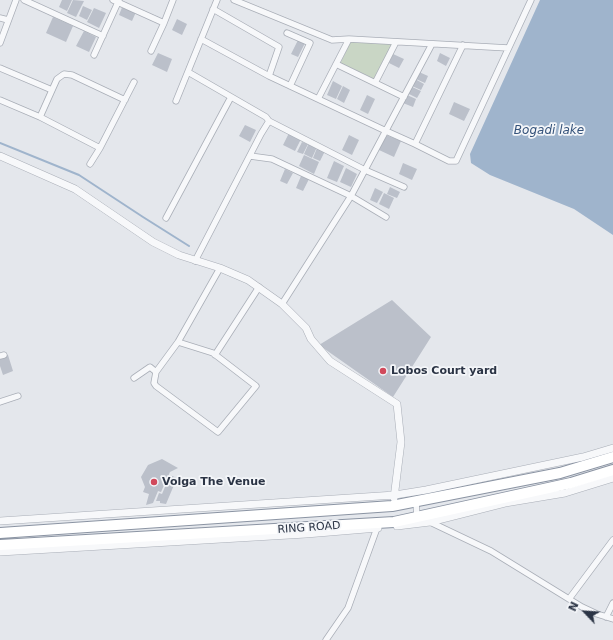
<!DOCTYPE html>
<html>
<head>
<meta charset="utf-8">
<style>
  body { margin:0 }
  #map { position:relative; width:613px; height:640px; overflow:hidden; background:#e4e7ec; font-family:"DejaVu Sans",sans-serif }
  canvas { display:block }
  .north { position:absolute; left:565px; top:592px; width:40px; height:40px; -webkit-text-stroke:3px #f4f6f9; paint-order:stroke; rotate:295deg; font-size:11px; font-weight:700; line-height:16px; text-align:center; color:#2b3445 }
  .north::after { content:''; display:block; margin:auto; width:14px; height:18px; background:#2b3445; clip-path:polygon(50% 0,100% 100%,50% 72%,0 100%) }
</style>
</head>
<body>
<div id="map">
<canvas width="613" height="640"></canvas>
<div class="north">N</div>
</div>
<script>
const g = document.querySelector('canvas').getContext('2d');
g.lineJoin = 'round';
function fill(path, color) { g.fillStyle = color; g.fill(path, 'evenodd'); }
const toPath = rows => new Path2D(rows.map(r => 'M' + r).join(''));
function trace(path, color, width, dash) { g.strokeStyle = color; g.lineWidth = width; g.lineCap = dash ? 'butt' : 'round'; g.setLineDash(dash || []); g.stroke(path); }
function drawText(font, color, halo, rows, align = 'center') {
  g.font = font + ' "DejaVu Sans",sans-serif'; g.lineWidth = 3.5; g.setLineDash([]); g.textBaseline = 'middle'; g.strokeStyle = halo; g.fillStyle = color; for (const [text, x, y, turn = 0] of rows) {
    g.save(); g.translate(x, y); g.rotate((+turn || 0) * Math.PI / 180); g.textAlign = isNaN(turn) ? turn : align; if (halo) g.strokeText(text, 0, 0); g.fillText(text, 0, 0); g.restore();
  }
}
const green = toPath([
  [351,41,393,43,374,80,340,64]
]);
const water = toPath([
  [540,0,613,0,613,235,574,209,490,175,471,163,470,154]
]);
const stream = toPath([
  [0,143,79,175,143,217,189,246]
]);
const building = toPath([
  [62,0,72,0,67,11,59,7],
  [73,0,84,1,76,17,67,13],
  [123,5,136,12,132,21,119,15],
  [83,6,92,10,87,20,79,16],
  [94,8,106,13,99,28,87,22],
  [53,17,73,26,66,42,46,33],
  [177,19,187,24,182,35,172,30],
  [84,31,96,37,89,52,76,46],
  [298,40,305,43,298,57,291,54],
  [158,53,172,59,167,72,152,65],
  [440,53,450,58,446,66,437,61],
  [393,54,404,59,399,68,389,63],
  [419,72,428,76,425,83,416,79],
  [415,79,424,84,421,90,412,86],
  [333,81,342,86,336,99,327,95],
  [343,86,350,90,344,103,337,99],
  [410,86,421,91,417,98,407,93],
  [367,95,375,99,368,114,360,110],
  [407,95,416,99,413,107,403,103],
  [454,102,470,109,464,121,449,114],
  [245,125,256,130,250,142,239,136],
  [289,133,301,139,295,151,283,145],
  [349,135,359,140,352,155,342,150],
  [386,135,401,141,394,157,379,150],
  [302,142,308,144,303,154,297,152],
  [309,143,317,147,312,158,304,154],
  [317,148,325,151,320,161,313,158],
  [304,155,319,162,314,174,299,166],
  [334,161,344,166,337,182,327,178],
  [403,163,417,169,412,180,399,174],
  [346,168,357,174,351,187,340,182],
  [285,169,293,173,287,184,280,181],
  [301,176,309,179,303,191,296,188],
  [390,187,400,192,397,198,387,194],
  [375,188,383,192,377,203,370,200],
  [384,193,394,198,389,209,379,204],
  [392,300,431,337,393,397,319,345],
  [8,355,13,371,3,375,0,366,0,357],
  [162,459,178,468,170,472,161,492,158,491,153,503,146,505,149,494,143,492,145,487,141,477,148,465],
  [170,475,177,478,166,504,160,503,160,501,156,501,159,493,162,494]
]);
const minor = toPath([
  [24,0,103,36],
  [113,0,164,23],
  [234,0,332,40,349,39],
  [213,9,279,47,269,76],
  [0,18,8,20],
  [287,33,310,43,290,86],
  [201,39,269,76,318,99,386,131,415,144,449,161,456,161,531,0],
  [0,43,16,0],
  [151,51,164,23,173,0],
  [94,55,119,0],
  [336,64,404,97],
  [0,68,52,90],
  [188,72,266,117,269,121],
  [375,83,396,42],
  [318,99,349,39,508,48],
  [0,100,40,117,100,148],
  [176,101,217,0],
  [40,117,57,79,64,74,72,75,125,100],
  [415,144,463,45],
  [250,156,272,159,351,196,386,217],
  [90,164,100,148,134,82],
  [166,218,231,97],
  [195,261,261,134,269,121,365,170,404,187],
  [282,304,351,196,432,44],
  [215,355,259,287],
  [0,356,4,355],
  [156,372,154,383,156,386,218,432,256,386,213,353,178,342],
  [134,378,150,367,156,372,178,342,220,268],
  [0,402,18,396],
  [416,501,417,518],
  [430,522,491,551,582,607,597,614,613,619],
  [569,599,613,540],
  [606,617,613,603],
  [326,640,348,608,377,528]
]);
const tertiary = toPath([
  [0,156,75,189,153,242,179,255,220,268,248,280,282,304,306,328,311,339,330,361,397,404,401,442,394,498],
  [0,521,395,495,426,490,583,457,613,448],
  [397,526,430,522,505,503,565,493,613,478],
  [0,552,306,534,378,528]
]);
const trunk = toPath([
  [0,533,392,506,560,473,613,457],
  [0,545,394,522,571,483,613,470]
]);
const markers = [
  [383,371,4,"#d1495b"],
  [154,482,4,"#d1495b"]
];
const poiNames = [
  ["Lobos Court yard",391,371],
  ["Volga The Venue",162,482]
];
const streetNames = [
  ["RING ROAD",309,528,-4]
];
const waterNames = [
  ["Bogadi lake",549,131]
];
fill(green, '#c9d6c5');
fill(water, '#9fb4cc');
trace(stream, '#9fb4cc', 2);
fill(building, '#bbc0ca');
trace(minor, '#a9aeb7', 7);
trace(tertiary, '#a9aeb7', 8);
trace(trunk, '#8b94a3', 12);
trace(minor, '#f7f8fa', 5.5);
trace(tertiary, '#f7f8fa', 7);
trace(trunk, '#fff', 10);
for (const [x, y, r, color] of markers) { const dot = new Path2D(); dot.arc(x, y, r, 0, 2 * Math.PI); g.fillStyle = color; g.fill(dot); trace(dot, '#f4f6f9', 1.5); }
drawText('bold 11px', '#2b3445', '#f4f6f9', poiNames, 'left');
drawText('11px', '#2b3445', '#f4f6f9', streetNames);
drawText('italic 12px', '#34527a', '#f4f6f9', waterNames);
</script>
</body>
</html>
